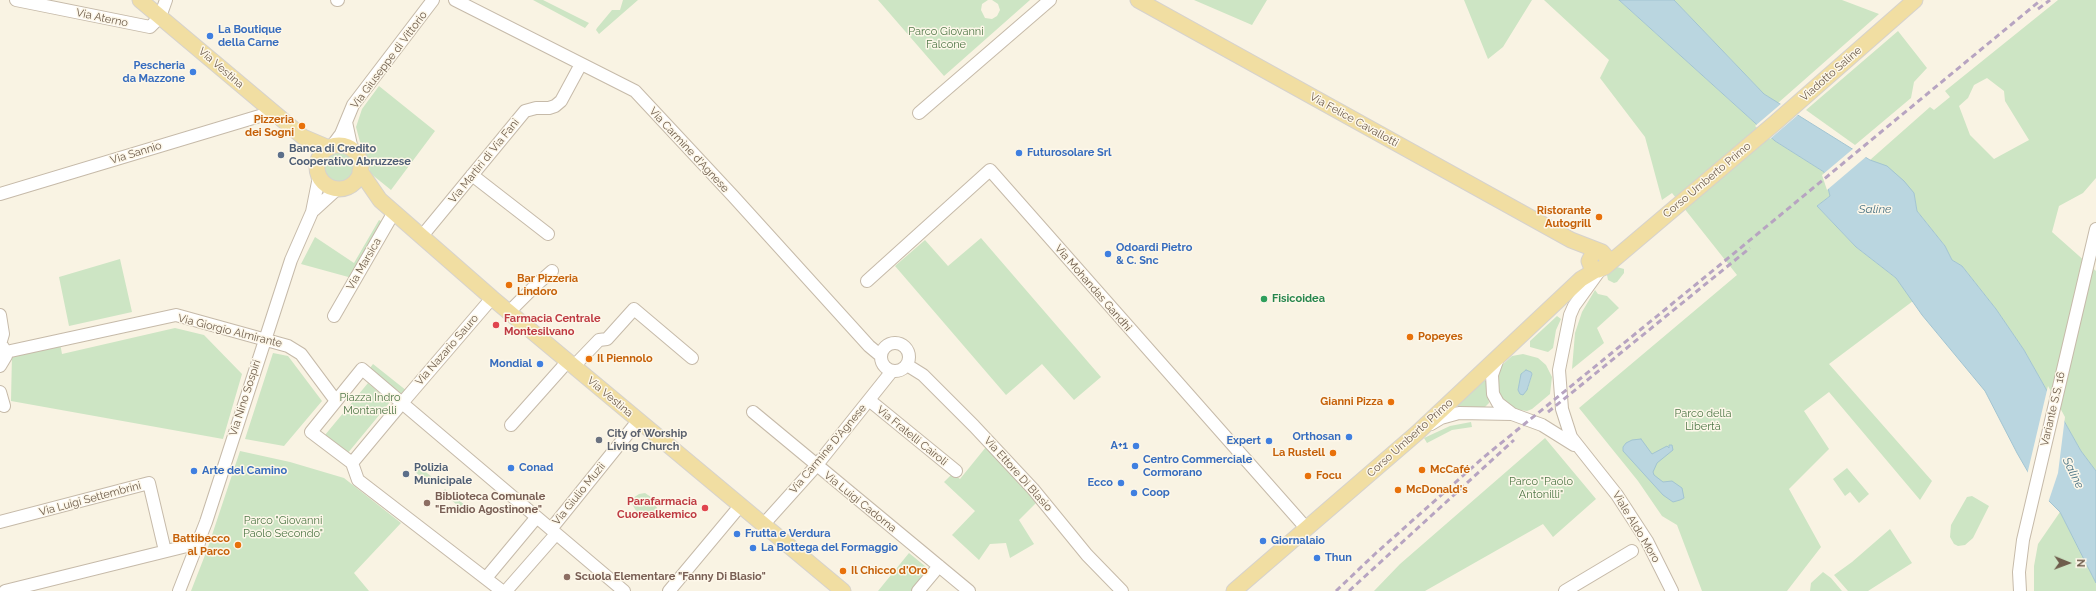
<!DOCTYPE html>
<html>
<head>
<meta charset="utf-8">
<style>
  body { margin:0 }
  #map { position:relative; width:2096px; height:591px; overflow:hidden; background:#f9f3e3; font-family:Raleway,sans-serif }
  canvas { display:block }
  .north { position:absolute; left:2048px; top:543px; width:40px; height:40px; -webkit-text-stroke:3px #fdf7e9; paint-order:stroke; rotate:91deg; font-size:11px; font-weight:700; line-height:16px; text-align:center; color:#6e5d4c }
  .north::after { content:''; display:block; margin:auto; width:14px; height:18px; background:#6e5d4c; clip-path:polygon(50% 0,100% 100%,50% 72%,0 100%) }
</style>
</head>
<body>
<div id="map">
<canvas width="2096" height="591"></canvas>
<div class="north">N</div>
</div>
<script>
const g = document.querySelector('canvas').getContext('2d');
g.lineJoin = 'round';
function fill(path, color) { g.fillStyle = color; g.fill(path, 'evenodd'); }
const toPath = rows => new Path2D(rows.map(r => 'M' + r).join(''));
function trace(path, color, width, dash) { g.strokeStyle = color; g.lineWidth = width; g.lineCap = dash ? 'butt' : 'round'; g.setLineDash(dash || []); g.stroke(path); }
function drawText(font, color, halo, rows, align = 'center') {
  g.font = font + ' Raleway,sans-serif'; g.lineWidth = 3; g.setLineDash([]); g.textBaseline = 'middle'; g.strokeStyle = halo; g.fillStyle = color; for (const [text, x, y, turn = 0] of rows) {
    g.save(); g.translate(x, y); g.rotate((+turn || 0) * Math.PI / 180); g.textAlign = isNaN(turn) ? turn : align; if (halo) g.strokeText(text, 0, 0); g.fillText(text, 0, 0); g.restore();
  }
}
const green = toPath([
  [533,0,543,0,589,23,585,28],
  [623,0,638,0,599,34,596,30,597,28,612,10,620,10],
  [878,0,988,0,982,4,981,10,985,18,992,19,997,16,1000,10,998,4,992,0,1030,0,944,76],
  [1194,0,1267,0,1252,25],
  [1464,0,1532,0,1503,47,1488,59],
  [1544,0,1619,0,1775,141,1824,172,1830,196,1817,206,1856,247,1896,278,1913,301,1829,364,1932,481,1920,500,1829,392,1804,411,1829,449,1789,489,1821,547,1787,591,1702,591,1677,525,1662,516,1638,481,1579,408,1737,275,1672,193,1662,200,1645,137,1600,78,1609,60],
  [1674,0,1842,0,1879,14,1778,103,1764,94],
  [2058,0,2096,0,2096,178,2083,193,2059,206,2052,232,2096,271,2096,471,2081,451,2024,350,1996,309,1962,266,1952,260,1945,246,1917,211,1914,193,1870,160,1930,107,1934,110,1950,97,1945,91],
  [1987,78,2004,91,2005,101,2029,140,1994,159,1970,135,1959,106,1968,98,1974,85],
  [1898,31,1927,68,1914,82,1911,98,1855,145,1806,110],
  [379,86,435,131,391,190,370,173,368,159,360,142,356,127,362,109],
  '324 167a15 15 0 1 1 30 0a15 15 0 1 1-30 0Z',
  [379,220,383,222,352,278,301,264,315,237,354,263],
  [981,238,1101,377,1074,400,1042,364,1006,395,895,266,925,240,948,266],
  [120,259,132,312,69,326,59,277],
  [1617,267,1624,269,1624,273,1617,282,1614,283,1608,280,1607,275],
  [1595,290,1598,294,1607,296,1619,308,1597,328,1604,343,1572,369,1575,333,1582,312],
  [1557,316,1561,319,1556,330,1553,348,1548,352,1530,347,1530,341],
  [175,328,204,335,242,374,223,439,11,401,12,354,60,343,62,354],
  [273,353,288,356,322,401,284,446,245,439],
  [1523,354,1538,358,1546,365,1552,377,1550,394,1532,409,1527,411,1514,409,1504,403,1497,389,1498,373,1501,366,1512,356],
  [1529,371,1532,374,1528,388,1518,390,1523,372],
  [373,364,407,391,403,395,370,368],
  [1482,380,1486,381,1489,403,1485,407,1458,407,1457,402],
  [368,383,390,402,347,454,325,435],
  [1471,422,1472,427,1452,430,1427,443,1424,438,1450,426],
  [1545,438,1596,499,1553,537,1543,524,1425,591,1374,591,1400,564],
  [986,447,1037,502,1019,520,1034,544,1010,558,1006,543,990,544,979,560,952,535,975,511,944,482,953,473,960,479],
  [240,451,290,462,344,478,401,523,354,573,369,591,191,591,207,550],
  [417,465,432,477,427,482,413,470],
  [1847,468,1869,494,1859,503,1850,492,1845,496,1833,479],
  [445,489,466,506,463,510,442,492],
  [645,493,651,497,657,508,654,515,649,518,638,514,632,504,633,498,639,494],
  [1972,496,1989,506,1973,538,1965,545,1958,546,1954,544,1950,537,1951,525,1967,497],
  [2060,512,2096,583,2096,591,2034,591,2034,566,2038,544],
  [1890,529,1912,563,1868,591,1848,591,1834,575,1852,562],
  [909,553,931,571,915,591,878,591],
  [1823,572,1831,578,1842,591,1810,591,1811,583]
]);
const water = toPath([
  [1619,0,1674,0,1764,94,1870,160,1887,166,1904,181,1914,193,1917,211,1945,246,1952,260,1962,266,1996,309,2024,350,2081,451,2096,471,2096,583,2060,512,2039,491,2017,453,1985,391,1922,315,1896,278,1856,247,1817,206,1830,196,1824,172,1775,141,1619,0],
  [1526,370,1531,372,1532,374,1527,390,1523,395,1520,394,1518,390,1521,374,1526,370],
  [1641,439,1652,454,1667,446,1669,448,1669,445,1672,445,1673,450,1657,463,1653,472,1654,475,1663,482,1672,481,1682,488,1684,498,1680,500,1673,502,1663,495,1623,451,1623,447,1626,443,1632,440,1641,439]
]);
const pier = toPath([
  [1782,103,1799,114,1770,139,1755,126],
  [1854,148,1867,156,1827,190,1822,175],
  [2048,386,2065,417,2058,473,2048,503,2037,492,2027,475]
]);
const minor = toPath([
  [16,0,150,27,160,17,166,0],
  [337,0,338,0],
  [455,0,635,91,733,196,869,346,881,356],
  [919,113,1050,0],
  [346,122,352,150],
  [332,146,341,134,353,105,433,0],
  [472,175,548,234],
  [0,194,273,112],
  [314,210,337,189],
  [422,236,525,111,536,108,549,108,555,106,561,101,581,64],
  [1600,270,1574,306,1570,315,1559,370,1562,409,1571,437,1617,495,1647,541,1672,591],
  [867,281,990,170,1307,529],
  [492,298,402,403,624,591],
  [509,312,536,285,552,271],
  [0,315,3,334,0,344],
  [334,316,394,212],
  '881 357a14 14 0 1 1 28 0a14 14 0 1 1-28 0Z',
  [6,352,176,315,288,346,301,354,336,401],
  [1498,358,1492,375,1493,394,1498,403,1511,413],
  [907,365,923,375,974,426,1033,489,1087,555,1122,591],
  [0,366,6,356,3,347],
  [574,366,599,340,607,339,634,309,692,358],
  [0,392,4,406],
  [869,400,956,471],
  [753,412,969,591],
  [1431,424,1441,418,1459,413,1512,414,1542,425,1574,445],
  [511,425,568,361],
  [352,463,402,403,362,369,311,432,352,463,358,480,502,591],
  [0,522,149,483,165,551],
  [763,525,816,466,892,371],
  [551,529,638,421],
  [486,578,536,518],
  [5,591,199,543],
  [179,591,206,522,291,260,312,212,319,177],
  [506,591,556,534],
  [669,591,740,506],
  [918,591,939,566],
  [1565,591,1632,551],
  [2020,591,2019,572,2023,540,2096,229]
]);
const major = toPath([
  [140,0,303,137,329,148],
  [1138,0,1571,240,1602,252,1608,259,1605,267],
  '317 167a22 22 0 1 1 44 0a22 22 0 1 1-44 0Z',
  [360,171,380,200,492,298,843,591],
  [1599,251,1593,253,1589,261,1591,266,1598,270,1605,267,1775,123,1915,0],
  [1234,591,1417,433,1581,279,1596,270]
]);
const rail = toPath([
  [2038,9,2050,0],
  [1548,412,1750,248],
  [1336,591,1376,553,1484,457,1721,264,2041,0],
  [1349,591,1514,440]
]);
const markers = [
  [210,36,4,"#3f7fe0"],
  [193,72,4,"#3f7fe0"],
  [302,126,4,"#e8710a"],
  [1019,153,4,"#3f7fe0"],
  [281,155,4,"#5c6f8a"],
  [1599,217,4,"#e8710a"],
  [1108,254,4,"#3f7fe0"],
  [509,285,4,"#e8710a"],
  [1264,299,4,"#2e9e5b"],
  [496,325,4,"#e0444e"],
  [1410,337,4,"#e8710a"],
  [589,359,4,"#e8710a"],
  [540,364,4,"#3f7fe0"],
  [1391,402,4,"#e8710a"],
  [1349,437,4,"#3f7fe0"],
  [599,440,4,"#6b7280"],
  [1269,441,4,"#3f7fe0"],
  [1136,446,4,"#3f7fe0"],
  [1333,453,4,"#e8710a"],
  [1135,466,4,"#3f7fe0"],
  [511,468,4,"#3f7fe0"],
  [1422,470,4,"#e8710a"],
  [194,471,4,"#3f7fe0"],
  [406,474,4,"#5c6f8a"],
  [1308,476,4,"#e8710a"],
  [1121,483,4,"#3f7fe0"],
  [1398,490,4,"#e8710a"],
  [1134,493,4,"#3f7fe0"],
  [427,503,4,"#8d6e63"],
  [705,508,4,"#e0444e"],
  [737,534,4,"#3f7fe0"],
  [1263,541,4,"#3f7fe0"],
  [238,545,4,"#e8710a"],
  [753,548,4,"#3f7fe0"],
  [1317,558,4,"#3f7fe0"],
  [843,571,4,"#e8710a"],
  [567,577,4,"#8d6e63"]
];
const streetNames = [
  ["Via Aterno",102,18,12],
  ["Via Giuseppe di Vittorio",389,60,-53],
  ["Via Vestina",221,68,41],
  ["Viadotto Saline",1831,74,-41],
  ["Via Felice Cavallotti",1354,120,29],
  ["Via Carmine d'Agnese",689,150,47],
  ["Via Sannio",136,153,-17],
  ["Via Martiri di Via Fani",484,161,-51],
  ["Corso Umberto Primo",1707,180,-40],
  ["Via Marsica",364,264,-60],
  ["Via Mohandas Gandhi",1093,288,49],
  ["Via Giorgio Almirante",230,331,14],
  ["Via Nazario Sauro",447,350,-49],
  ["Via Vestina",610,397,40],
  ["Via Nino Sospiri",245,398,-72],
  ["Variante S.S. 16",2053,409,-77],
  ["Via Fratelli Cairoli",912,436,39],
  ["Corso Umberto Primo",1410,438,-42],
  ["Via Carmine D'Agnese",828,449,-50],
  ["Via Ettore Di Blasio",1018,474,48],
  ["Via Giulio Muzii",579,494,-51],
  ["Via Luigi Settembrini",90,499,-15],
  ["Via Luigi Cadorna",860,502,39],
  ["Viale Aldo Moro",1636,527,59]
];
const shopNames = [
  ["La Boutique",218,30],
  ["della Carne",218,43],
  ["Pescheria",185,66,"right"],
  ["da Mazzone",185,79,"right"],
  ["Futurosolare Srl",1027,153],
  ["Odoardi Pietro",1116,248],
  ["& C. Snc",1116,261],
  ["Mondial",532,364,"right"],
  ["Orthosan",1341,437,"right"],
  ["Expert",1261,441,"right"],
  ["A+1",1128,446,"right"],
  ["Centro Commerciale",1143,460],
  ["Cormorano",1143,473],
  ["Conad",519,468],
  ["Arte del Camino",202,471],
  ["Ecco",1113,483,"right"],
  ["Coop",1142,493],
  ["Frutta e Verdura",745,534],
  ["Giornalaio",1271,541],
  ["La Bottega del Formaggio",761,548],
  ["Thun",1325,558]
];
const parkNames = [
  ["Parco Giovanni",946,32],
  ["Falcone",946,45],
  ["Piazza Indro",370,398],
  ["Montanelli",370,411],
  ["Parco della",1703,414],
  ["Libertà",1703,427],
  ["Parco \"Paolo",1541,482],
  ["Antonilli\"",1541,495],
  ["Parco \"Giovanni",283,521],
  ["Paolo Secondo\"",283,534]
];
const foodNames = [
  ["Pizzeria",294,120,"right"],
  ["dei Sogni",294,133,"right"],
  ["Ristorante",1591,211,"right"],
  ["Autogrill",1591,224,"right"],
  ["Bar Pizzeria",517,279],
  ["Lindoro",517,292],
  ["Popeyes",1418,337],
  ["Il Piennolo",597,359],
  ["Gianni Pizza",1383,402,"right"],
  ["La Rustell",1325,453,"right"],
  ["McCafé",1430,470],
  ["Focu",1316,476],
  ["McDonald's",1406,490],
  ["Battibecco",230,539,"right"],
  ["al Parco",230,552,"right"],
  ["Il Chicco d'Oro",851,571]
];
const serviceNames = [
  ["Banca di Credito",289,149],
  ["Cooperativo Abruzzese",289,162],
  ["Polizia",414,468],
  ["Municipale",414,481]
];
const leisureNames = [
  ["Fisicoidea",1272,299]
];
const healthNames = [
  ["Farmacia Centrale",504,319],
  ["Montesilvano",504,332],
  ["Parafarmacia",697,502,"right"],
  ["Cuorealkemico",697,515,"right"]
];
const worshipNames = [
  ["City of Worship",607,434],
  ["Living Church",607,447]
];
const educationNames = [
  ["Biblioteca Comunale",435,497],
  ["\"Emidio Agostinone\"",435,510],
  ["Scuola Elementare \"Fanny Di Blasio\"",575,577]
];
const waterNames = [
  ["Saline",1875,209],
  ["Saline",2073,473,64]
];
fill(green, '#cde5c4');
fill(water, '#bad6e0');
trace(water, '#a2c4d1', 1);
fill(pier, '#f9f3e3');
trace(minor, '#c6baa9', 14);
trace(major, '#d6d2cd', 17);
trace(minor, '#fff', 12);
trace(major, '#f1dea2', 15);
trace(rail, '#b7a4c1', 3, [6, 4]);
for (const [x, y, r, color] of markers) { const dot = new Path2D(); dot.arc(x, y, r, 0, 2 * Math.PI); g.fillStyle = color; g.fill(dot); trace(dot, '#fdf7e9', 1.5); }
drawText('11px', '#6e5d4c', '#fdf7e9', streetNames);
drawText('bold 11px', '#366cbe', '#fdf7e9', shopNames, 'left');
drawText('11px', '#517949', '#fdf7e9', parkNames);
drawText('bold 11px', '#c56008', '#fdf7e9', foodNames, 'left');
drawText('bold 11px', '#4e5e75', '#fdf7e9', serviceNames, 'left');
drawText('bold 11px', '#27864d', '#fdf7e9', leisureNames, 'left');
drawText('bold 11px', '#be3a42', '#fdf7e9', healthNames, 'left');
drawText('bold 11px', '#5b616d', '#fdf7e9', worshipNames, 'left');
drawText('bold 11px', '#785e54', '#fdf7e9', educationNames, 'left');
drawText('italic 12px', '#4c7586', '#fdf7e9', waterNames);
</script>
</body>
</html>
